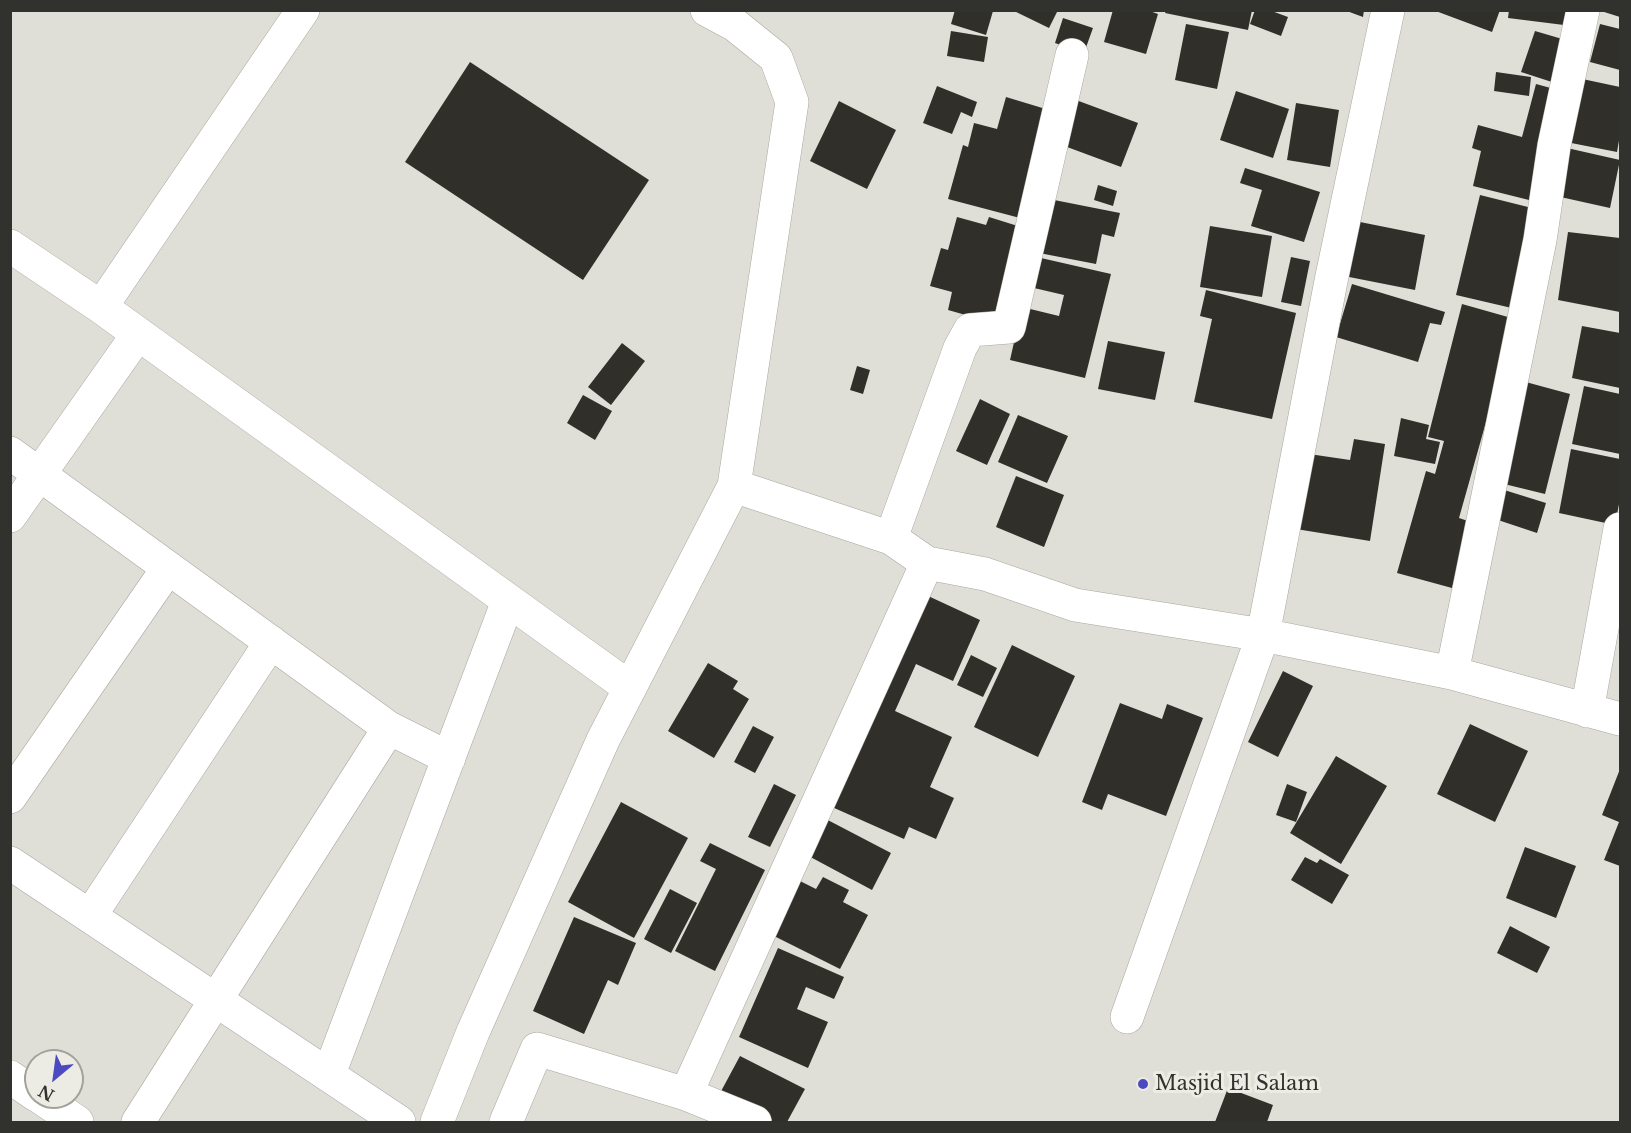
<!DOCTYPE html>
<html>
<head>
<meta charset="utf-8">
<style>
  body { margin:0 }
  #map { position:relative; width:1631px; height:1133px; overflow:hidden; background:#e0dfd7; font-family:"Libre Baskerville",serif }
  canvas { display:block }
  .frame { position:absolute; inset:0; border:12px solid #31312e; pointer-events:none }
  .north { position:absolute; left:24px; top:1049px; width:60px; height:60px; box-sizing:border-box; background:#edece4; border:2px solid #a2a19b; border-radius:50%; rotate:209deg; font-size:16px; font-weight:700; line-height:24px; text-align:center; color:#31312e }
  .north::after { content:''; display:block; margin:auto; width:21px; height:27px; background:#4c4ac0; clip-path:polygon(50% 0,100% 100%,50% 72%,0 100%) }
</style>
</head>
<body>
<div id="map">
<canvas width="1631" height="1133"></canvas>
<div class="frame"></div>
<div class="north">N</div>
</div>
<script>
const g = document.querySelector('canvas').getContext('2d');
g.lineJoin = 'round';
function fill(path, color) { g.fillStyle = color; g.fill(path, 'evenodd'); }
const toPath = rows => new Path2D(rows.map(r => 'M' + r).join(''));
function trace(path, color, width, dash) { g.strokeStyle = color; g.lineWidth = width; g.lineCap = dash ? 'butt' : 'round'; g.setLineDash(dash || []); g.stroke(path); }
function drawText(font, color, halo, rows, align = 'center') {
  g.font = font + ' "Libre Baskerville",serif'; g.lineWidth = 6; g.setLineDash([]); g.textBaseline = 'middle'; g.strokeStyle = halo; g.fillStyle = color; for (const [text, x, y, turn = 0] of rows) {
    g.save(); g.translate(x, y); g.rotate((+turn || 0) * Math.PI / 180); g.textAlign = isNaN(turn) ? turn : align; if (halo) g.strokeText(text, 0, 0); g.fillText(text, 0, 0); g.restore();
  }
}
const building = toPath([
  [955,10,993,11,986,35,951,24],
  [1012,10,1058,10,1049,28],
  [1113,10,1147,10,1158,14,1146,54,1104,42],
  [1166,10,1252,10,1248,30,1165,13],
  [1255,10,1269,10,1288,17,1281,36,1250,24],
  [1344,10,1364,10,1363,17],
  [1433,10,1500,10,1492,32],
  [1509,10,1573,10,1572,26,1508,18],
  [1601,10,1620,10,1620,17,1601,11],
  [1063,18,1093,28,1084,53,1055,43],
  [1186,24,1229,32,1217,89,1175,80],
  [1600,24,1620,29,1620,70,1590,62],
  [951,31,988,37,984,62,947,56],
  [1535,31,1569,41,1555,83,1521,72],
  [470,62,649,180,583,280,405,162],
  [1496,72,1531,77,1529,96,1494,91],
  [1573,77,1620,87,1620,135,1617,152,1561,141],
  [1536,84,1558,90,1529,200,1473,186,1481,151,1472,148,1478,125,1522,137],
  [937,86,977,102,972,117,961,112,952,134,923,123],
  [1236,91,1289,109,1273,158,1220,140],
  [1006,97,1049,110,1020,218,948,199,963,145,968,147,974,123,997,129],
  [1076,100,1138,123,1121,167,1059,144],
  [839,101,896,130,867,189,810,161],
  [1296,103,1339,110,1330,167,1287,160],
  [1567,148,1620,160,1610,208,1556,196],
  [1245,168,1320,192,1304,242,1251,226,1262,190,1240,183],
  [1098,185,1117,191,1113,206,1094,200],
  [1480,195,1536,209,1516,309,1456,295],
  [1044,198,1120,213,1114,237,1102,234,1096,264,1034,252],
  [957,217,986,225,989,217,1021,227,994,323,948,310,952,292,930,286,941,248,948,250],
  [1355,221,1425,235,1415,290,1344,276],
  [1210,226,1272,236,1262,297,1200,287],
  [1568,232,1620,238,1620,312,1558,300],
  [1291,257,1310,261,1301,306,1281,302],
  [1041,258,1111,274,1085,378,1010,360,1022,307,1059,316,1064,295,1034,288],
  [1352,284,1445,312,1441,325,1430,323,1418,362,1336,337],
  [1206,290,1296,313,1272,419,1194,402,1212,319,1200,316],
  [1462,304,1515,319,1459,518,1471,522,1452,588,1397,573,1426,471,1435,474,1444,441,1428,437],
  [1582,326,1620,333,1620,388,1572,378],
  [1108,341,1165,352,1155,400,1098,389],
  [622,343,645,361,611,405,588,387],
  [857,366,870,370,863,394,850,390],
  [1522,381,1570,394,1545,494,1496,482],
  [1584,386,1620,394,1620,454,1572,444],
  [583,395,612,411,595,440,567,423],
  [980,399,1010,414,987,465,956,451],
  [1018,415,1068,436,1047,483,998,462],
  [1401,418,1429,425,1426,439,1440,442,1435,464,1394,456],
  [1354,439,1385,444,1370,541,1296,529,1309,454,1350,460],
  [1571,449,1620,459,1620,499,1615,525,1559,513],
  [1016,476,1064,495,1044,547,996,527],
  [1501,489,1546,503,1537,533,1492,518],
  [926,595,980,620,953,681,916,664,895,711,952,737,930,787,954,798,936,839,909,827,904,839,823,803],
  [1012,645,1075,676,1038,757,974,727],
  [971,655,997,668,983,697,957,685],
  [708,663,738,681,733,689,749,699,714,758,668,731],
  [1283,671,1313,686,1278,757,1248,742],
  [1120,703,1162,719,1167,704,1203,718,1166,816,1108,794,1102,810,1082,802],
  [1470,724,1528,751,1495,822,1437,794],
  [753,726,774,737,755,773,734,762],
  [1336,756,1387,786,1341,864,1290,833],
  [1620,769,1620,866,1604,860,1619,822,1602,815],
  [774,784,796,795,770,847,748,837],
  [1287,784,1307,792,1296,822,1276,815],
  [621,802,688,838,634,938,568,902],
  [822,817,891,853,872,890,803,853],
  [710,843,765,870,715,971,675,951,716,869,700,861],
  [1525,847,1576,866,1556,918,1506,898],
  [1305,857,1317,863,1320,859,1349,875,1332,904,1291,880],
  [823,877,849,890,843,902,868,915,840,969,768,933,796,879,816,889],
  [670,889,697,903,671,953,644,939],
  [574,917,636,943,618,985,608,980,584,1034,533,1011],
  [1510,926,1550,947,1537,973,1497,953],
  [778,948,844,977,834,999,806,987,797,1009,828,1022,808,1068,739,1037],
  [740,1056,805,1089,787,1122,773,1122,719,1095],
  [1228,1088,1273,1105,1267,1122,1215,1122]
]);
const minor = toPath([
  [10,246,101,307,630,688],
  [101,307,303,10],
  [10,453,389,728,449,758],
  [734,486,891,538,927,563,985,574,1075,605,1263,635,1452,673,1620,719],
  [10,516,138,334],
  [891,538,960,348,970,330,1009,327,1072,55],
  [1452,673,1540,240,1554,146,1583,10],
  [1587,711,1620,529],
  [10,797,168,568],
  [10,863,399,1122],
  [90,916,271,642],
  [1127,1017,1263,635,1331,281,1388,10],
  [329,1074,508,601],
  [10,1077,36,1095],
  [686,1094,927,563],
  [40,1097,77,1122],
  [138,1122,389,728],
  [437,1122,473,1032,603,740,734,486,792,102,776,58,735,25,707,10],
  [506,1122,537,1049,686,1094,755,1122]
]);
const markers = [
  [1143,1084,6,"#4c4ac0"]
];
const poiNames = [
  ["Masjid El Salam",1155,1084]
];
fill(building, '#302f29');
trace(minor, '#a8a7a0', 34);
trace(minor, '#fff', 33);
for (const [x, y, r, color] of markers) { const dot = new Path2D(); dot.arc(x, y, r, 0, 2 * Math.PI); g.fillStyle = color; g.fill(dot); trace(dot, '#edece4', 2); }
drawText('20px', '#31312e', '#edece4', poiNames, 'left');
</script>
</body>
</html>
